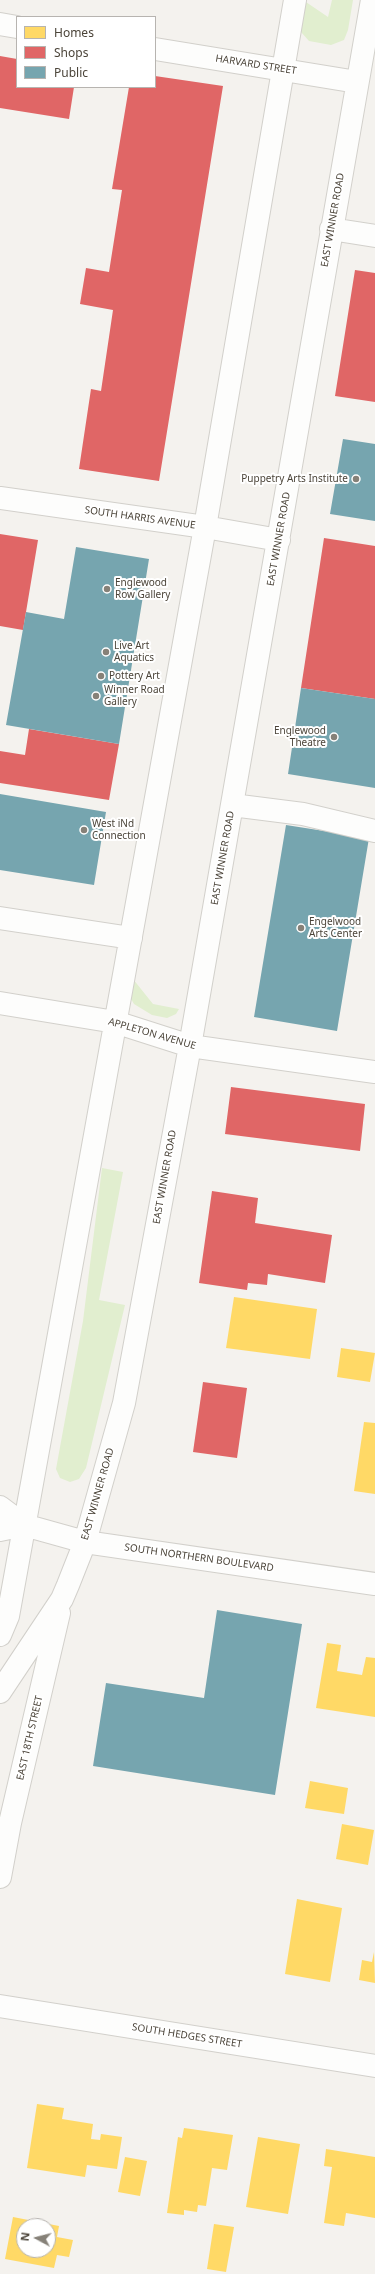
<!DOCTYPE html>
<html>
<head>
<meta charset="utf-8">
<style>
  body { margin:0 }
  #map { position:relative; width:375px; height:2274px; overflow:hidden; background:#f4f2ee; font-family:"Noto Sans",sans-serif }
  canvas { display:block }
  .legend { position:absolute; left:16px; top:16px; width:140px; height:72px; box-sizing:border-box; background:#fff; border:1px solid #b7b4b0; margin:0; padding:5px 7px; list-style:none; font-size:12px; color:#4b4439 }
  .legend li { display:flex; align-items:center; gap:8px; height:20px }
  .legend b { width:20px; border:1px solid #b7b4b0 }
  .north { position:absolute; left:16px; top:2218px; width:40px; height:40px; box-sizing:border-box; background:#fff; border:1px solid #b7b4b0; border-radius:50%; rotate:277deg; font-size:11px; font-weight:700; line-height:16px; text-align:center; color:#4b4439 }
  .north::after { content:''; display:block; margin:auto; width:14px; height:18px; background:#868178; clip-path:polygon(50% 0,100% 100%,50% 72%,0 100%) }
</style>
</head>
<body>
<div id="map">
<canvas width="375" height="2274"></canvas>
<ul class="legend">
<li><b style="height:11px;background:#ffd966"></b>Homes</li>
<li><b style="height:11px;background:#e06666"></b>Shops</li>
<li><b style="height:11px;background:#76a5af"></b>Public</li>
</ul>
<div class="north">N</div>
</div>
<script>
const g = document.querySelector('canvas').getContext('2d');
g.lineJoin = 'round';
function fill(path, color) { g.fillStyle = color; g.fill(path, 'evenodd'); }
const toPath = rows => new Path2D(rows.map(r => 'M' + r).join(''));
function trace(path, color, width, dash) { g.strokeStyle = color; g.lineWidth = width; g.lineCap = dash ? 'butt' : 'round'; g.setLineDash(dash || []); g.stroke(path); }
function drawText(font, color, halo, rows, align = 'center') {
  g.font = font + ' "Noto Sans",sans-serif'; g.lineWidth = 4; g.setLineDash([]); g.textBaseline = 'middle'; g.strokeStyle = halo; g.fillStyle = color; for (const [text, x, y, turn = 0] of rows) {
    g.save(); g.translate(x, y); g.rotate((+turn || 0) * Math.PI / 180); g.textAlign = isNaN(turn) ? turn : align; if (halo) g.strokeText(text, 0, 0); g.fillText(text, 0, 0); g.restore();
  }
}
const green = toPath([
  [303,0,328,17,332,0,353,0,348,30,344,40,331,45,309,41,301,32],
  [133,979,153,1004,179,1009,176,1014,167,1018,152,1015,134,1004,130,997],
  [102,1168,123,1172,99,1300,125,1305,86,1468,79,1479,70,1482,60,1478,56,1469,83,1321]
]);
const homes = toPath([
  [234,1297,317,1309,310,1359,226,1348],
  [341,1348,375,1353,370,1382,337,1377],
  [364,1422,375,1423,375,1494,354,1491],
  [327,1643,341,1645,337,1671,362,1675,366,1657,375,1658,375,1717,316,1708],
  [310,1781,348,1788,344,1814,305,1808],
  [342,1824,374,1830,368,1865,336,1859],
  [297,1899,342,1908,330,1982,285,1974],
  [374,1952,375,1983,359,1980,362,1960,372,1962],
  [37,2104,64,2108,62,2119,93,2124,91,2139,100,2140,101,2134,122,2137,117,2169,87,2165,85,2177,27,2168],
  [184,2128,233,2135,227,2170,212,2168,206,2206,198,2205,197,2212,184,2210,184,2215,167,2213,178,2137,182,2138],
  [258,2137,300,2144,288,2214,246,2207],
  [326,2149,375,2157,375,2218,346,2213,344,2226,324,2223,332,2167,324,2166],
  [125,2157,147,2161,140,2196,118,2192],
  [13,2217,59,2226,57,2237,73,2240,69,2257,57,2255,54,2268,5,2259],
  [24,2226,48,2226,48,2250,24,2250],
  [214,2224,234,2227,226,2272,207,2269]
]);
const shops = toPath([
  [0,56,17,59,17,87,74,87,69,119,0,108],
  [155,76,223,86,159,481,79,469,91,389,101,391,113,310,80,304,86,268,109,272,122,190,112,189,129,87,155,87],
  [355,270,375,273,375,402,335,396],
  [0,534,38,540,23,630,0,626],
  [324,538,375,546,375,699,301,688],
  [29,729,119,744,109,800,0,783,0,751,25,755],
  [231,1087,365,1104,360,1151,225,1134],
  [212,1191,258,1198,255,1223,332,1235,325,1283,268,1274,267,1285,248,1283,247,1290,199,1283],
  [203,1382,247,1388,237,1458,193,1452]
]);
const public = toPath([
  [343,439,375,444,375,521,330,514],
  [76,547,149,559,119,744,6,725,26,612,64,619],
  [301,688,375,699,375,788,288,774],
  [0,794,106,812,94,885,0,870],
  [286,825,369,838,337,1031,254,1017],
  [217,1610,302,1624,275,1795,93,1766,106,1683,204,1698]
]);
const minor = toPath([
  [0,24,17,27],
  [155,49,357,82],
  [331,229,375,236],
  [0,498,205,527,279,540],
  [232,805,303,814,375,831],
  [0,918,131,938],
  [0,1003,115,1022,190,1046,375,1072],
  [0,1507,24,1525,85,1542,375,1584],
  [0,1530,24,1525],
  [0,1635,8,1616,205,527,295,0],
  [0,1692,62,1599,68,1585,85,1542,124,1403,190,1046,372,0],
  [0,1877,10,1823,59,1613],
  [0,2006,375,2066]
]);
const markers = [
  [356,479,4,"#868178"],
  [107,589,4,"#868178"],
  [106,652,4,"#868178"],
  [101,676,4,"#868178"],
  [96,696,4,"#868178"],
  [334,737,4,"#868178"],
  [84,830,4,"#868178"],
  [301,928,4,"#868178"]
];
const streetNames = [
  ["HARVARD STREET",256,65,9],
  ["EAST WINNER ROAD",333,220,-80],
  ["SOUTH HARRIS AVENUE",140,518,8],
  ["EAST WINNER ROAD",279,539,-80],
  ["EAST WINNER ROAD",223,858,-80],
  ["APPLETON AVENUE",152,1034,16],
  ["EAST WINNER ROAD",165,1177,-80],
  ["EAST WINNER ROAD",98,1494,-74],
  ["SOUTH NORTHERN BOULEVARD",199,1558,8],
  ["EAST 18TH STREET",30,1738,-77],
  ["SOUTH HEDGES STREET",187,2036,9]
];
const poiNames = [
  ["Puppetry Arts Institute",348,479,"right"],
  ["Englewood",115,583],
  ["Row Gallery",115,595],
  ["Live Art",114,646],
  ["Aquatics",114,658],
  ["Pottery Art",109,676],
  ["Winner Road",104,690],
  ["Gallery",104,702],
  ["Englewood",326,731,"right"],
  ["Theatre",326,743,"right"],
  ["West iNd",92,824],
  ["Connection",92,836],
  ["Engelwood",309,922],
  ["Arts Center",309,934]
];
fill(green, '#e1eecf');
fill(homes, '#ffd966');
fill(shops, '#e06666');
fill(public, '#76a5af');
trace(minor, '#d2d0cb', 24);
trace(minor, '#fdfdfc', 22);
for (const [x, y, r, color] of markers) { const dot = new Path2D(); dot.arc(x, y, r, 0, 2 * Math.PI); g.fillStyle = color; g.fill(dot); trace(dot, '#fff', 1.5); }
drawText('10px', '#4b4439', '#fff', streetNames);
drawText('10px', '#4b4439', '#fff', poiNames, 'left');
</script>
</body>
</html>
